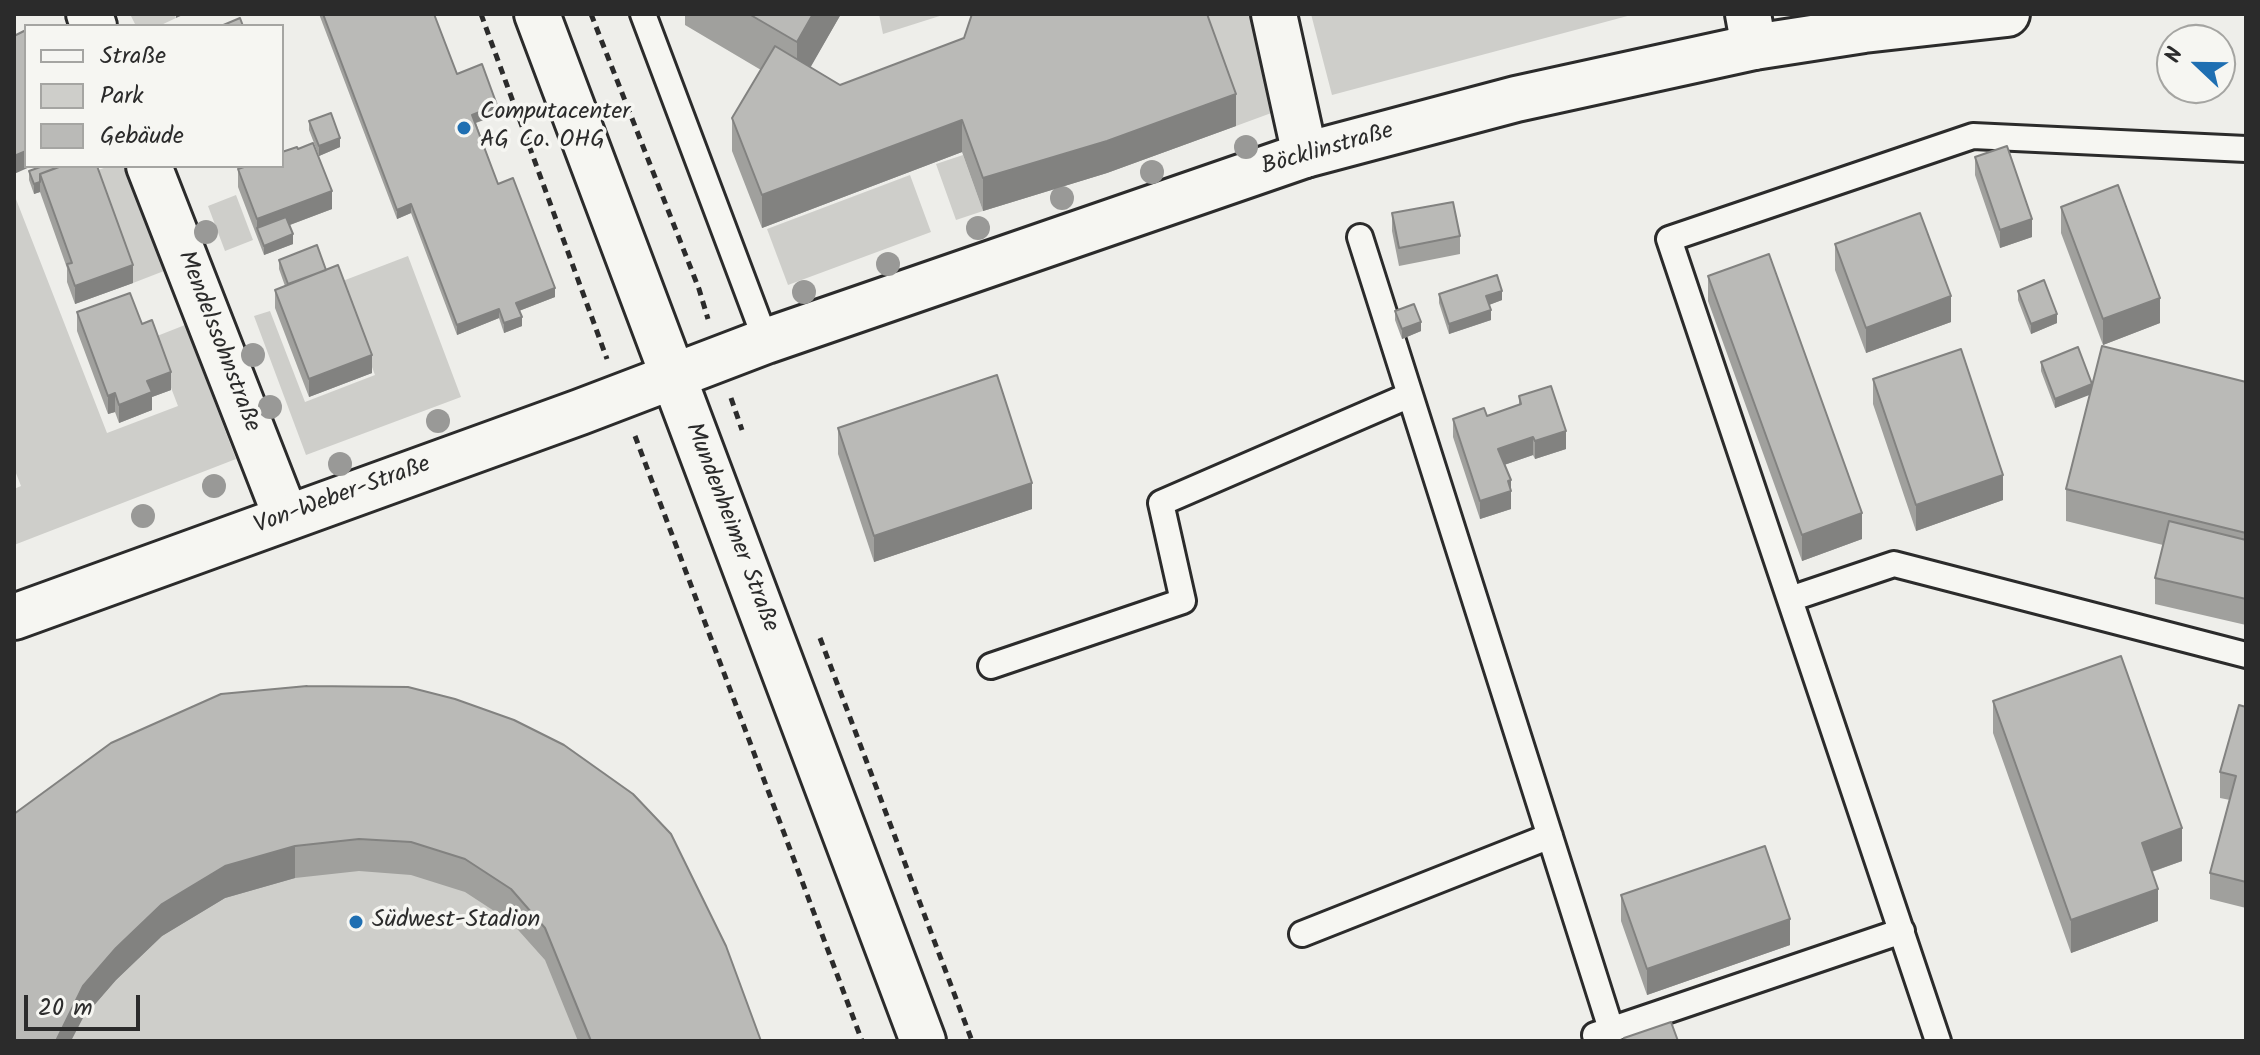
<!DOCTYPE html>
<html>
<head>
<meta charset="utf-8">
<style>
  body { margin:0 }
  #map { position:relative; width:2260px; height:1055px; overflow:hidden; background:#eeeeea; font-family:Kalam,sans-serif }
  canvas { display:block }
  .frame { position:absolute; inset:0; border:16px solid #2b2b2b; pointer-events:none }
  .legend { position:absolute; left:24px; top:24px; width:260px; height:144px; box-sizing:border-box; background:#f6f6f2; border:2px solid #a5a5a2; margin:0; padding:10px 14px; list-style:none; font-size:24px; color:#2b2b2b }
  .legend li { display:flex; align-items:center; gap:16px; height:40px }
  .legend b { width:40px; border:2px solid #a5a5a2 }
  .north { position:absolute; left:2156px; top:24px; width:80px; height:80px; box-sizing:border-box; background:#f6f6f2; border:2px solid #a5a5a2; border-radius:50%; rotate:292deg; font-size:22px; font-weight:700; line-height:32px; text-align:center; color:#2b2b2b }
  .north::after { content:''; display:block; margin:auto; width:28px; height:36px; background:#1f6fb2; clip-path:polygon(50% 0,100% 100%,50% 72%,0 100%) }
  .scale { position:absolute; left:24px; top:995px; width:116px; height:36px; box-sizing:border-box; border:4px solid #2b2b2b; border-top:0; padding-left:10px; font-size:24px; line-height:28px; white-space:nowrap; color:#2b2b2b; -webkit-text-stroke:6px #f6f6f2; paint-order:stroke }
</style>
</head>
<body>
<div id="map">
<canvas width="2260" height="1055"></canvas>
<div class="frame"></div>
<ul class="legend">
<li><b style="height:10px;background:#f6f6f2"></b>Straße</li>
<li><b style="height:22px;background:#cececa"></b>Park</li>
<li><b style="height:22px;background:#babab7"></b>Gebäude</li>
</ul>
<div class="north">N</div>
<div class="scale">20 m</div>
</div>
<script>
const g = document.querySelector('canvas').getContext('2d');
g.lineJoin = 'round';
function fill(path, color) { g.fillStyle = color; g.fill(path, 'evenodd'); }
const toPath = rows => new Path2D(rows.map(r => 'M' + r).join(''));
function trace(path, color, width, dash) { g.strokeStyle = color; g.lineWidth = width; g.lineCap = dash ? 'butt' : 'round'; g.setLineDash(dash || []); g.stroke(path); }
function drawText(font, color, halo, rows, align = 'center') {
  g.font = font + ' Kalam,sans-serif'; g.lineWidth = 7; g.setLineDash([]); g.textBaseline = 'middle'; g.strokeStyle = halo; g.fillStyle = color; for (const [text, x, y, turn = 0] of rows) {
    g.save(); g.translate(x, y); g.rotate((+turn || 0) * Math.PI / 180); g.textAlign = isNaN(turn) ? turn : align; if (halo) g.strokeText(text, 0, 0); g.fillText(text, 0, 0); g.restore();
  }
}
const green = toPath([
  [130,14,174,14,176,18,159,26,136,26],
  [879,14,946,14,883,34],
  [1195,14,1252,14,1274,112,1236,126],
  [1311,14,1635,14,1332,95],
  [963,155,983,211,956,220,936,164],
  [109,166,126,166,164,271,133,283,93,172],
  [910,175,931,232,788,285,767,229],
  [14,194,107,433,178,406,152,338,185,325,236,459,14,545,14,489,21,486,14,468],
  [236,195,253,240,225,251,208,206],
  [408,256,461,397,306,455,254,316,270,311,305,402,375,375,340,282],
  [221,726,749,1041,14,1041]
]);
const path = toPath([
  [481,14,607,359],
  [591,14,699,289,708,319],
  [731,398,742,430],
  [635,436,862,1041],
  [820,638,972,1041]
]);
const service = toPath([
  [643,14,766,341],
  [1360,237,1611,1029],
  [1790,599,1894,564,2246,655],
  [991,666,1183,601,1161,503,1410,395],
  [1302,934,1550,836],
  [1597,1041,1595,1035,1902,931],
  [1938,1041,1669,239,1973,136,2246,149]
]);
const minor = toPath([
  [89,14,94,26],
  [1274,14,1305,155],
  [1748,14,1754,47],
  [149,166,286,517]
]);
const tertiary = toPath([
  [537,14,923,1041],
  [14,617,580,412,766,341,1305,155,1516,99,1754,47,1864,30,2007,14]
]);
const trees = [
  [1246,147],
  [1152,172],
  [1062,198],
  [978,228],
  [206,232],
  [888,264],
  [804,292],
  [253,355],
  [270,407],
  [438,421],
  [340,464],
  [214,486],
  [143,516]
];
const wall = toPath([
  [319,14,437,14,434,15,457,74,497,115,476,123,498,184,555,297,519,311,522,326,504,333,499,318,457,335,411,213,397,219],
  [685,14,841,14,810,67,840,85,1236,126,1107,173,983,211,962,152,762,228,732,151,732,118,761,70,685,25],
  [309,121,340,147,319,156,309,130],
  [1975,157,2032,237,2000,248,1975,175],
  [43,166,133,283,75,304,67,282,67,268,40,192,34,194,29,180,29,171],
  [238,169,332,209,290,225,293,244,264,255,238,187],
  [2061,207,2160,323,2103,345,2061,233],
  [1392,213,1460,236,1460,254,1399,266,1392,231],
  [1835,244,1951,322,1866,353,1835,270],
  [279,260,326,270,372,373,309,397,275,308,275,290,285,286,279,269],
  [1708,276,1862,539,1802,561,1708,301],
  [2018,291,2057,323,2031,334,2018,300],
  [1439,294,1502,300,1489,305,1491,320,1449,334,1439,303],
  [1395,311,1421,331,1402,339,1395,320],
  [77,312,142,324,171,390,152,397,152,410,119,423,115,412,108,414,77,331],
  [2041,362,2092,385,2246,382,2246,625,2155,604,2155,578,2163,545,2066,521,2066,489,2090,394,2055,408,2041,371],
  [1873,379,2003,500,1916,531,1873,404],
  [1519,396,1566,449,1535,459,1533,455,1504,465,1511,480,1511,509,1480,519,1453,437,1453,419,1487,416,1519,405],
  [838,428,1032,509,874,562,838,454],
  [221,694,761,1041,578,1041,545,960,511,922,465,892,411,875,359,871,295,878,225,898,162,936,116,980,83,1018],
  [1993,701,2182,861,2152,872,2158,921,2071,953,1993,733],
  [2246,707,2246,908,2210,899,2210,873,2230,800,2220,798,2220,772],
  [1621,895,1790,945,1647,995,1621,921]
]);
const shadedWall = toPath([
  [176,14,185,14,176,18],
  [813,14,841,14,797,91,797,42],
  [1236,94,1236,126,1107,173,983,211,983,178],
  [497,105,497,115,472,124,472,115],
  [962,120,962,152,762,228,762,195],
  [340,138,340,147,319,156,319,146],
  [26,151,26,166,32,166,14,174,14,156],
  [40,182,40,192,34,194,34,184],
  [332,191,332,209,260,236,257,228,257,219],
  [411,204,411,213,397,219,397,210],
  [2032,219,2032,237,2000,248,2000,230],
  [293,234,293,244,264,255,264,246],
  [133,265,133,283,75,304,75,286],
  [555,288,555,297,516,312,516,303],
  [1502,291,1502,300,1486,306,1486,296],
  [1951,296,1951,322,1866,353,1866,328],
  [2160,298,2160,323,2103,345,2103,319],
  [499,309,499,318,457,335,457,325],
  [1491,310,1491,320,1449,334,1449,324],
  [2057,314,2057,323,2031,334,2031,324],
  [522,317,522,326,504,333,504,323],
  [1421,322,1421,331,1402,339,1402,329],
  [372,355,372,373,309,397,309,379],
  [171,372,171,390,152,397,152,410,119,423,119,405,147,381],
  [2092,384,2092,394,2055,408,2055,399],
  [115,393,115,412,108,414,108,396],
  [1566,431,1566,449,1535,459,1535,441],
  [1533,437,1533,455,1498,467,1498,449],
  [2003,475,2003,500,1916,531,1916,505],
  [1511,480,1511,509,1480,519,1480,501],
  [1032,483,1032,509,874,562,874,536],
  [1862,513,1862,539,1802,561,1802,535],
  [2182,828,2182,861,2142,875,2142,843],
  [295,846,295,878,225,898,162,936,116,980,83,1018,71,1041,56,1041,83,986,116,948,162,904,225,866],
  [2158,889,2158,921,2071,953,2071,920],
  [1790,919,1790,945,1647,995,1647,969]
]);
const building = toPath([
  [323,14,434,14,457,74,482,64,497,105,472,115,498,184,513,178,555,288,516,303,522,317,504,323,499,309,457,325,411,204,397,210,323,14],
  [749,14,813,14,797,42,749,14],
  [972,14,1207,14,1236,94,1107,141,983,178,962,120,762,195,732,118,775,46,840,85,964,38,972,14],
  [240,18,243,26,221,26,240,18],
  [26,30,26,151,14,156,14,36,26,30],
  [331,113,340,138,319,146,309,121,331,113],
  [313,143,332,191,257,219,238,169,247,166,282,166,282,152,297,147,298,149,313,143],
  [2007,146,2032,219,2000,230,1975,157,2007,146],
  [43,166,59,167,40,174,40,182,34,184,29,171,43,166],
  [61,166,97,166,133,265,75,286,67,264,72,263,40,174,61,166],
  [2118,185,2160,298,2103,319,2061,207,2118,185],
  [1453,202,1460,236,1399,248,1392,213,1453,202],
  [1920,213,1951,296,1866,328,1835,244,1920,213],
  [286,217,293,234,264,246,257,228,286,217],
  [317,245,326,270,288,284,279,260,317,245],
  [1769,254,1862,513,1802,535,1708,276,1769,254],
  [338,265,372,355,309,379,275,290,338,265],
  [1497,275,1502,291,1486,296,1491,310,1449,324,1439,294,1497,275],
  [2044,280,2057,314,2031,324,2018,291,2044,280],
  [130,293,142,324,152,320,171,372,147,381,152,392,119,405,115,393,108,396,77,312,130,293],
  [1414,304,1421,322,1402,329,1395,311,1414,304],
  [2102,346,2246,382,2246,533,2066,489,2102,346],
  [2078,347,2092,384,2055,399,2041,362,2078,347],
  [1961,349,2003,475,1916,505,1873,379,1961,349],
  [997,375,1032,483,874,536,838,428,997,375],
  [1551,386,1566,431,1535,441,1533,437,1498,449,1511,480,1508,481,1511,491,1480,501,1453,419,1484,408,1487,416,1521,404,1519,396,1551,386],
  [2169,521,2246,540,2246,599,2155,578,2169,521],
  [2121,656,2182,828,2142,843,2158,889,2071,920,1993,701,2121,656],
  [307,686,408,687,455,699,514,720,564,745,633,794,671,834,726,946,761,1041,591,1041,545,928,511,889,465,859,411,842,359,839,295,846,225,866,162,904,116,948,83,986,56,1041,14,1041,14,814,111,743,221,694,307,686],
  [2239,705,2246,707,2246,882,2210,873,2236,776,2220,772,2239,705],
  [1765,846,1790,919,1647,969,1621,895,1765,846],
  [1671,1022,1678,1041,1625,1041,1624,1038,1671,1022]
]);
const markers = [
  [464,128,8,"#1f6fb2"],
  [356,922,8,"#1f6fb2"]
];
const poiNames = [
  ["Computacenter",480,114],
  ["AG Co. OHG",480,142],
  ["Südwest-Stadion",372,922]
];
const streetNames = [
  ["Böcklinstraße",1328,151,-16],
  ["Mendelssohnstraße",217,342,69],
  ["Von-Weber-Straße",343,497,-20],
  ["Mundenheimer Straße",730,528,69]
];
fill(green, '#cececa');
trace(service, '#2b2b2b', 30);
trace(minor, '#2b2b2b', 50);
trace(tertiary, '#2b2b2b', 50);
trace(path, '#2b2b2b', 5, [8, 6]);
trace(service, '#f6f6f2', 24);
trace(minor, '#f6f6f2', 44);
trace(tertiary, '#f6f6f2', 44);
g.fillStyle = '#999997';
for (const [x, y] of trees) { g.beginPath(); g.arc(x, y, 12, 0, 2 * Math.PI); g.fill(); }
fill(wall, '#a0a09d');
fill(shadedWall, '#828280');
fill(building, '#babab7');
trace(building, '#828280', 2);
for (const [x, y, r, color] of markers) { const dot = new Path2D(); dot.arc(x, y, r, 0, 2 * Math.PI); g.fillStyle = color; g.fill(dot); trace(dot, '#f6f6f2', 3); }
drawText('24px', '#2b2b2b', '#f6f6f2', poiNames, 'left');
drawText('24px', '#2b2b2b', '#f6f6f2', streetNames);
</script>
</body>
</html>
